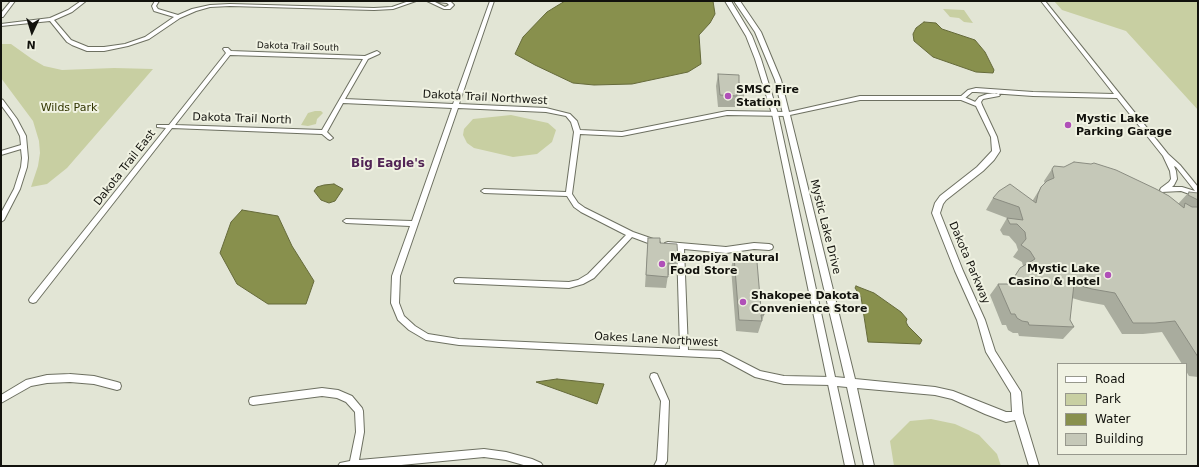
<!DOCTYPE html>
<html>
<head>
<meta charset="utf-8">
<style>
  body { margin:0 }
  #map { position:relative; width:1199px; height:467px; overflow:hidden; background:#e2e5d5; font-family:"DejaVu Sans",sans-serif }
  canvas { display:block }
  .frame { position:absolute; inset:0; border:2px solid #12120d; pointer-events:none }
  .legend { position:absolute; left:1057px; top:363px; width:130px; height:92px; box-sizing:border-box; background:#f0f2e2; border:1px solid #97988d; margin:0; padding:5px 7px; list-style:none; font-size:12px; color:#12120d }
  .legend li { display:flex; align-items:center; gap:8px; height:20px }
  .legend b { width:20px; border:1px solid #97988d }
  .north { position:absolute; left:12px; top:12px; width:40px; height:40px; -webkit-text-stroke:3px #f0f2e2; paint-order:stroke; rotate:184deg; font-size:11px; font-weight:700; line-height:16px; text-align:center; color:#12120d }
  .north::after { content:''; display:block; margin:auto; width:14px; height:18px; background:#12120d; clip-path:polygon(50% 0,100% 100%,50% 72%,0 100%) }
</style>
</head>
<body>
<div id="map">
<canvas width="1199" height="467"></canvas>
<div class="frame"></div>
<ul class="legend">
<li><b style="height:5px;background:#fff"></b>Road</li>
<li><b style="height:11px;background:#c8cfa2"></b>Park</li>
<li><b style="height:11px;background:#88904d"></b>Water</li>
<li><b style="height:11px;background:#c5c8b8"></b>Building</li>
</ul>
<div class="north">N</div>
</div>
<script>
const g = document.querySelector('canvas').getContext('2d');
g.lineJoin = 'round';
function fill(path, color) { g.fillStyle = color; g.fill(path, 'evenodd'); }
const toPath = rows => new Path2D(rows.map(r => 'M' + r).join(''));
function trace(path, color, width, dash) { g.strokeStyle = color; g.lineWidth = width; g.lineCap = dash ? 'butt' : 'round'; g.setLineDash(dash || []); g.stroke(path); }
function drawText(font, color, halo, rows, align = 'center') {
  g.font = font + ' "DejaVu Sans",sans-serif'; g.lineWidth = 4; g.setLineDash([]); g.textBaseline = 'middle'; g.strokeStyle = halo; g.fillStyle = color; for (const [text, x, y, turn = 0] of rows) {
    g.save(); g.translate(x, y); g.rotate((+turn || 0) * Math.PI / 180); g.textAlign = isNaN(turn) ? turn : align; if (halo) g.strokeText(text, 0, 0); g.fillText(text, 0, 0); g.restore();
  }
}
const green = toPath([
  [1054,1,1198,1,1198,110,1126,31,1062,10],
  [943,9,964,10,973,23,964,22,959,18,950,17],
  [1,44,11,44,32,59,44,66,62,70,114,68,153,69,67,168,47,184,31,187,38,166,40,153,39,141,33,121,1,78],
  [315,111,321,111,323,113,317,119,316,124,308,126,301,125,308,113],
  [511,115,548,123,556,130,552,142,537,154,513,157,474,148,467,143,463,135,464,129,473,119],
  [931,419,955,424,979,435,997,454,1001,466,894,466,890,441,910,421]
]);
const water = toPath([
  [565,1,713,1,715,14,710,23,699,35,701,64,688,72,632,84,594,85,573,83,535,65,515,54,523,37,547,12,565,1],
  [924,22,936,23,942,29,975,40,985,52,994,70,993,73,976,72,933,57,914,41,913,34,916,28,924,22],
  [334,184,343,189,335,201,329,203,321,200,314,191,317,187,324,185,334,184],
  [242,210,278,216,292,246,314,281,306,304,268,304,237,284,220,253,231,222,242,210],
  [856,286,874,293,901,312,907,319,906,322,908,326,922,340,920,344,868,342,861,297,855,288,856,286],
  [557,379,604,384,597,404,536,382,557,379]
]);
const minor = toPath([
  [11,1,15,1,3,17,1,17,1,13,11,1],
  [81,1,86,1,72,12,54,20,71,40,88,47,104,47,125,44,145,37,174,17,154,11,152,6,155,1,159,1,156,6,158,9,178,15,192,9,210,5,230,4,374,8,392,7,409,1,416,1,393,9,374,10,230,6,210,7,196,11,180,18,149,39,128,46,104,51,87,51,72,45,67,42,50,21,1,26,1,24,50,18,68,10,81,1],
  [427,1,433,1,445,7,449,5,447,3,438,2,436,1,450,1,454,5,450,9,444,9,427,1],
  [490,1,494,1,459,104,546,108,570,114,577,121,580,130,622,132,727,111,787,112,790,114,787,116,727,115,622,136,580,134,572,194,578,203,585,208,633,232,659,241,660,243,656,246,632,237,594,278,583,284,569,288,455,283,454,281,455,279,458,278,569,282,578,280,588,274,626,235,581,212,574,207,567,196,484,193,481,191,484,189,566,192,574,132,571,122,566,116,546,112,458,108,400,276,399,303,404,316,415,326,428,334,459,339,680,349,677,248,665,247,664,245,665,243,668,242,726,247,754,243,769,244,772,245,773,247,772,249,769,250,754,249,726,253,684,249,688,350,721,351,760,371,784,376,831,377,834,378,835,381,834,384,831,385,784,384,755,377,720,358,459,345,426,340,409,330,398,320,391,303,392,276,410,226,346,223,343,221,346,219,412,221,452,108,343,103,327,132,333,138,330,140,328,139,322,134,172,128,36,302,33,303,30,302,29,300,30,298,166,128,157,127,157,125,169,125,226,53,223,49,224,48,228,48,231,51,365,56,377,51,380,53,379,54,368,59,345,99,453,104,490,1],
  [230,55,363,59,322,130,175,125,230,55],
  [1041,1,1045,1,1168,154,1180,165,1198,187,1198,197,1181,191,1161,192,1160,190,1161,188,1169,182,1171,179,1170,171,1163,156,1117,98,1033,96,976,92,972,92,964,99,960,99,960,97,968,90,976,88,1033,92,1114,94,1041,1],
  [1174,166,1176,167,1195,191,1182,187,1172,187,1174,185,1177,179,1176,171,1174,166],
  [997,93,1000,95,999,96,983,99,981,102,982,105,981,106,977,106,976,105,975,102,979,97,987,94,997,93],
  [1,99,3,100,17,119,26,136,28,158,27,167,20,189,4,220,1,222,1,213,14,189,21,167,22,158,21,149,1,155,1,151,21,145,20,136,12,120,1,105,1,99],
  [654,373,657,374,669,401,667,461,664,466,654,466,657,460,661,401,650,377,651,374,654,373],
  [70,374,94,376,117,382,120,383,121,386,120,389,117,390,94,384,70,382,47,383,31,386,1,403,1,395,26,380,47,375,70,374],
  [322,388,338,390,352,396,362,408,363,411,364,432,359,460,484,449,506,452,532,459,541,463,543,466,527,466,506,460,484,457,391,466,338,466,340,463,350,461,356,432,355,412,346,402,337,398,322,396,253,405,250,404,249,401,250,398,253,397,322,388]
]);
const tertiary = toPath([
  [725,1,731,1,752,36,761,59,778,114,835,377,845,378,775,80,755,32,734,1,740,1,761,32,781,80,789,112,860,96,962,96,982,105,997,137,1000,151,994,160,983,171,946,200,943,204,940,213,963,271,985,320,995,351,1021,392,1023,413,1039,466,1029,466,1015,420,1006,422,985,414,952,399,935,395,857,388,874,466,864,466,847,387,837,386,855,466,845,466,772,114,755,59,746,36,725,1],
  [860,100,961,100,976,106,991,137,992,151,977,167,940,196,935,203,932,213,955,271,977,320,986,352,1011,393,1012,412,1006,412,953,391,935,387,855,379,790,115,860,100]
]);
const wall = toPath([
  [718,74,739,83,745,92,742,104,736,104,735,107,718,107,716,86],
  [1054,166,1178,204,1189,192,1198,193,1198,377,1189,376,1186,371,1186,364,1182,364,1162,332,1143,334,1122,334,1104,305,1082,301,1072,298,1070,320,1074,327,1063,339,1019,336,1018,333,1013,333,1008,330,1006,325,1002,325,990,295,998,284,1009,284,1020,268,1023,266,1022,262,1013,257,1018,250,1016,244,1009,236,1003,235,1000,230,1007,218,986,210,993,198,1033,200,1041,187,1045,184,1044,181],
  [648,238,660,243,678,260,676,272,673,272,673,275,668,275,666,288,645,287],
  [734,256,764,315,758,333,736,331,731,268]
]);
const building = toPath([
  [718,74,739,75,739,83,744,86,745,92,736,92,737,96,720,95,718,74],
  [1074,162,1091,164,1094,163,1116,170,1156,189,1169,196,1184,208,1185,203,1192,207,1198,207,1198,357,1175,321,1155,323,1133,323,1115,293,1092,289,1074,284,1070,320,1074,327,1029,325,1028,322,1022,321,1017,318,1015,314,1011,314,998,284,1010,284,1020,268,1035,259,1030,251,1021,245,1026,239,1025,232,1017,224,1010,224,1007,218,1023,220,1019,207,993,198,999,191,1010,184,1036,203,1038,194,1041,187,1047,181,1054,178,1052,169,1054,166,1064,167,1074,162],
  [1189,192,1198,193,1198,200,1188,195,1189,192],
  [648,238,660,238,660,243,677,244,678,260,674,260,674,263,668,263,668,277,646,275,648,238],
  [734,256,754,257,755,261,757,262,761,309,763,309,764,315,761,315,762,321,739,320,734,256]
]);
const markers = [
  [728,96,4,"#b050b8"],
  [1068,125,4,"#b050b8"],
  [662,264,4,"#b050b8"],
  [1108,275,4,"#b050b8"],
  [743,302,4,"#b050b8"]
];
const farStreetnames = [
  ["Dakota Trail South",298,47,2]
];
const poiNames = [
  ["SMSC Fire",736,90],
  ["Station",736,103],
  ["Mystic Lake",1076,119],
  ["Parking Garage",1076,132],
  ["Mazopiya Natural",670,258],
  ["Food Store",670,271],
  ["Mystic Lake",1100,269,"right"],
  ["Casino & Hotel",1100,282,"right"],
  ["Shakopee Dakota",751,296],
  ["Convenience Store",751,309]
];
const streetNames = [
  ["Dakota Trail Northwest",485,98,3],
  ["Dakota Trail North",242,119,2],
  ["Dakota Trail East",125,168,-52],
  ["Mystic Lake Drive",825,227,76],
  ["Dakota Parkway",969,263,67],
  ["Oakes Lane Northwest",656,340,3]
];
const parkNames = [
  ["Wilds Park",69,108]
];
const neighbourhoodNames = [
  ["Big Eagle's",388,164]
];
fill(green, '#c8cfa2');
fill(water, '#88904d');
trace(water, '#656a3a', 1);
trace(minor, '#6d7061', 2);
trace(tertiary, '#6d7061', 2);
fill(minor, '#fff');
fill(tertiary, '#fff');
fill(wall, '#a9ac9e');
fill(building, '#c5c8b8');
trace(building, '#8a8c81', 1);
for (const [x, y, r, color] of markers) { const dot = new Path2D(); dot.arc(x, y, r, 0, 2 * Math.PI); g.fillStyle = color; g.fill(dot); trace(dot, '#f0f2e2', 1.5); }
drawText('9px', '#12120d', '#f0f2e2', farStreetnames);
drawText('bold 11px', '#12120d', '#f0f2e2', poiNames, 'left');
drawText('11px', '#12120d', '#f0f2e2', streetNames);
drawText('11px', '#313500', '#f0f2e2', parkNames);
drawText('bold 12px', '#522456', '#f0f2e2', neighbourhoodNames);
</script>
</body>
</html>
